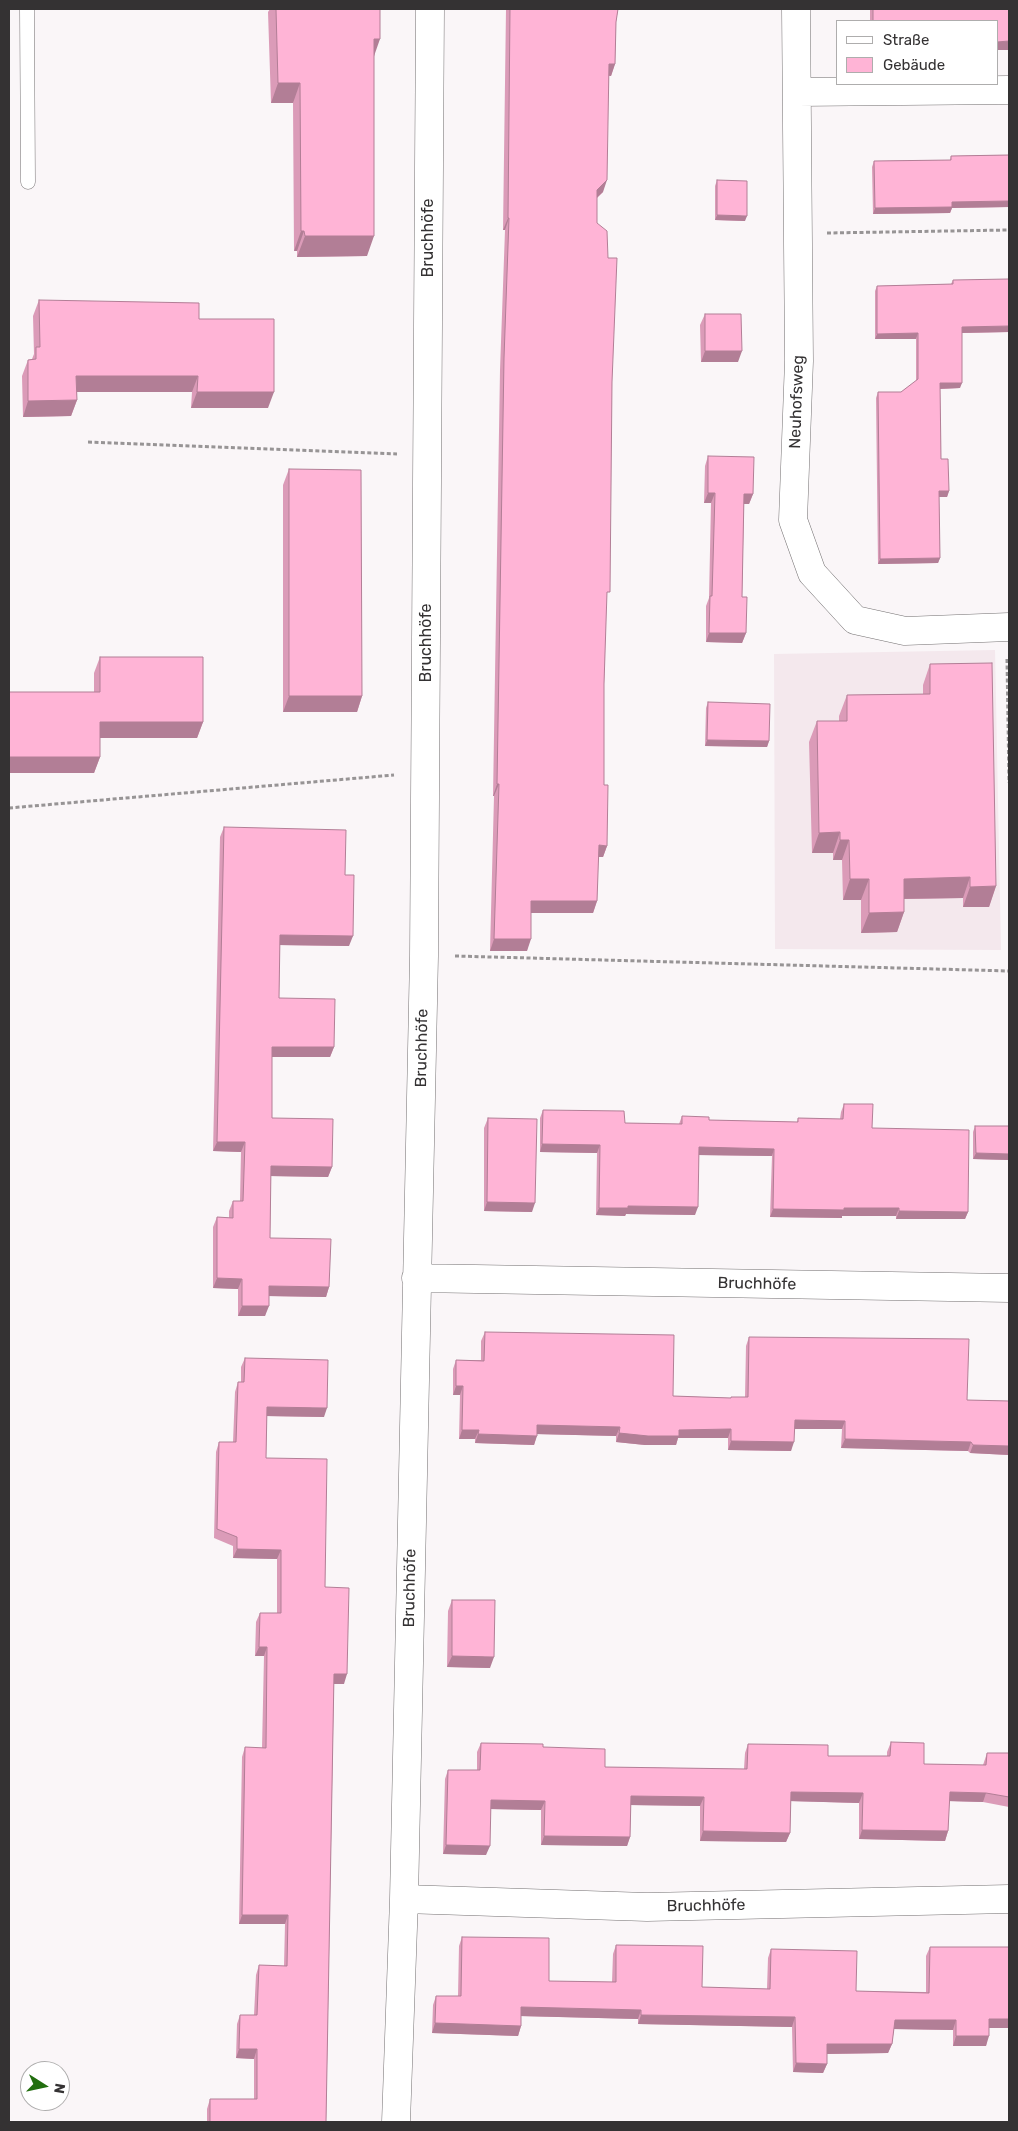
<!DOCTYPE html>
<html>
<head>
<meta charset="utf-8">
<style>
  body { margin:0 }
  #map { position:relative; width:1018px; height:2131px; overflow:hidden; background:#faf6f8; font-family:Rubik,sans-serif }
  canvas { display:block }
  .frame { position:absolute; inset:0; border:10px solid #343233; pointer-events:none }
  .legend { position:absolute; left:836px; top:20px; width:162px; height:65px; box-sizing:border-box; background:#fff; border:1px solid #aeadad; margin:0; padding:6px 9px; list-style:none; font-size:15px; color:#343233 }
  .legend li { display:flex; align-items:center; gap:10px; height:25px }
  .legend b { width:25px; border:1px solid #aeadad }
  .north { position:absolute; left:20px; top:2061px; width:50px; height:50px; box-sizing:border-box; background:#fff; border:1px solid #aeadad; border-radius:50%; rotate:100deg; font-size:14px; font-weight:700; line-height:20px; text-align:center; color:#343233 }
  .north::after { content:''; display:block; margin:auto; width:18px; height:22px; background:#226e0f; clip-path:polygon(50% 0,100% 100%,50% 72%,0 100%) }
</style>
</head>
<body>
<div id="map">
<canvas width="1018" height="2131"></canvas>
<div class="frame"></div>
<ul class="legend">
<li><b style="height:6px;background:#fff"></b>Straße</li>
<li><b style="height:14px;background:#ffb4d6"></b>Gebäude</li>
</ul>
<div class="north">N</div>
</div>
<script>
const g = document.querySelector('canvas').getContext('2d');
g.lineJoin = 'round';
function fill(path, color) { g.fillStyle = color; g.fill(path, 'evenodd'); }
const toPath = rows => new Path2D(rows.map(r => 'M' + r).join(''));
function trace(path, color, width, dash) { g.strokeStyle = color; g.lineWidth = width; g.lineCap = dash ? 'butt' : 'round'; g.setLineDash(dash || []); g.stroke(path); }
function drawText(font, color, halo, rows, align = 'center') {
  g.font = font + ' Rubik,sans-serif'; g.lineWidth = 4; g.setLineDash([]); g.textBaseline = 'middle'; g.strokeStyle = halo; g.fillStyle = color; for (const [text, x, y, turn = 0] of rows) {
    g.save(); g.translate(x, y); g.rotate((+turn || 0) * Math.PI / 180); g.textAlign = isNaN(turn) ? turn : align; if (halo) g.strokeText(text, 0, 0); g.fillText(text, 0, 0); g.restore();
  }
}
const built = toPath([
  [995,650,1001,950,775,949,774,654]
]);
const path = toPath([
  [827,233,1009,230],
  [88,442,397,454],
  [1007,659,1009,783],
  [9,808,394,775],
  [455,956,1009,971]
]);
const lane = toPath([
  [27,9,28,182]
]);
const street = toPath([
  [796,9,799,361,793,520,812,573,855,620,905,631,1009,627],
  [798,92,1009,90],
  [416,1278,1009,1288],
  [404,1899,647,1907,1009,1899],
  [396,2122,404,1899,424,956,430,9]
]);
const wall = toPath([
  [270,9,380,9,374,57,367,256,297,257,297,251,294,251,293,103,271,103,268,12],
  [506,9,618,9,616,22,615,64,611,76,609,76,603,192,597,198,597,223,612,382,604,684,604,785,607,846,603,857,598,857,597,901,593,913,531,913,527,951,490,951,494,796,493,796,500,370,505,230,503,230],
  [870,9,1009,9,1009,50,997,50,997,21,870,21],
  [1009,155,1009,207,952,208,950,213,873,214,872,167,874,161,950,160,951,156],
  [717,180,745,221,715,220,715,186],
  [953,280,1009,332,962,333,960,388,940,389,941,459,949,491,947,497,939,497,940,558,938,563,878,564,876,398,878,392,901,392,916,381,916,339,875,339,875,291,877,286,951,284],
  [39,300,199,319,268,408,191,408,192,392,77,392,77,400,71,416,23,417,22,376,28,360,32,359,34,354,33,316],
  [705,314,738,362,701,362,700,325],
  [708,456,753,494,749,504,744,504,742,597,746,633,742,643,706,642,706,606,709,598,711,503,704,503,705,466],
  [289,469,362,696,357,712,283,712,283,485],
  [100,657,203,722,197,738,100,738,100,757,94,773,94,673],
  [930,664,996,886,989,907,963,907,963,898,904,899,904,912,897,932,861,933,861,900,843,900,842,860,833,860,833,853,812,853,809,742,817,721,839,721,839,716,847,695,923,694,923,685],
  [708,702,769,741,767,747,705,746,706,708],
  [224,827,345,875,349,946,280,945,279,998,334,1047,330,1057,272,1057,272,1118,332,1167,328,1177,271,1176,270,1238,329,1287,326,1297,269,1296,265,1316,238,1316,238,1289,213,1288,213,1227,217,1217,229,1218,229,1211,233,1201,240,1201,241,1152,213,1151,220,837],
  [844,1104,872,1128,968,1212,965,1219,896,1219,896,1216,842,1216,842,1218,770,1217,772,1156,699,1155,695,1215,626,1214,625,1216,596,1215,597,1153,540,1152,540,1118,543,1110,625,1123,679,1124,682,1116,709,1120,797,1122,798,1118,840,1119,841,1112],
  [488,1118,532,1212,484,1211,484,1128],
  [975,1126,1009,1126,1009,1160,973,1159,973,1132],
  [485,1332,673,1396,731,1398,731,1397,745,1397,746,1346,749,1337,967,1400,1009,1401,1009,1455,970,1453,968,1451,841,1448,842,1429,794,1429,791,1451,728,1450,728,1438,678,1438,676,1445,645,1445,616,1442,616,1436,537,1434,534,1445,475,1443,475,1439,459,1439,460,1395,453,1395,453,1369,456,1360,481,1360,481,1341],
  [245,1358,324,1417,267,1416,266,1458,325,1587,344,1684,334,1684,326,2122,207,2122,207,2109,210,2099,254,2099,254,2059,236,2058,237,2024,240,2015,254,2015,256,1975,259,1965,284,1966,285,1924,239,1924,242,1757,245,1747,262,1748,264,1656,255,1656,256,1622,260,1613,277,1613,277,1559,233,1558,233,1546,214,1538,216,1452,219,1442,233,1442,235,1392,238,1382,241,1382,241,1367],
  [452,1600,490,1668,447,1667,448,1611],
  [891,1742,924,1764,983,1765,987,1753,1009,1753,1009,1807,983,1802,949,1801,948,1831,945,1841,859,1839,859,1803,791,1801,790,1833,786,1842,700,1841,700,1806,631,1805,630,1837,627,1846,541,1845,541,1810,491,1809,486,1855,443,1854,445,1779,448,1770,477,1770,477,1752,481,1743,543,1747,605,1767,744,1769,745,1753,748,1744,828,1756,887,1756,887,1752],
  [462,1937,549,1981,612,1982,613,1954,616,1945,702,1987,767,1989,768,1958,771,1949,856,1991,926,1992,926,1956,930,1947,1009,2028,989,2028,986,2046,953,2046,953,2030,894,2029,892,2044,888,2053,827,2054,827,2064,823,2073,793,2072,792,2027,638,2024,638,2019,521,2016,521,2026,518,2036,432,2033,433,2005,436,1996,458,1996,459,1946]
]);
const shadedWall = toPath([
  [374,39,380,39,373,59],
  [1009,41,1009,50,997,50,997,42],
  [609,64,615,64,611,76,605,75],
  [278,83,300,83,293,103,271,103],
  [607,180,603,192,592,202,597,190],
  [1009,201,1009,207,952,208,950,213,873,214,875,208,952,202],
  [717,215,747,216,745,221,715,220],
  [508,218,509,218,505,230,503,230],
  [301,231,304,231,297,251,294,251],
  [305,236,374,236,367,256,297,257],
  [1009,326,1009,332,960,333,962,327],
  [918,333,916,339,875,339,877,334],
  [705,351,742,351,738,362,701,362],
  [76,376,198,376,192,392,71,392],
  [940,383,962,383,960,388,938,389],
  [197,392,274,392,268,408,191,408],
  [77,400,71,416,23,417,28,401],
  [939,491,949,491,947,497,937,497],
  [708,493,715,493,711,503,704,503],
  [744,494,753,494,749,504,741,504],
  [940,558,938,563,878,564,880,559],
  [709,633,746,633,742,643,706,642],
  [289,696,362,696,357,712,283,712],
  [100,722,203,722,197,738,94,738],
  [707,740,769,741,767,747,705,746],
  [9,757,100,757,94,773,9,773],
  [497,784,499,784,494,796,493,796],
  [840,832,833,853,812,853,819,833],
  [840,840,849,840,842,860,833,860],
  [599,845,607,846,603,857,594,857],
  [970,877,963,898,896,899,904,879],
  [850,879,869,879,861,900,843,900],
  [996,886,989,907,963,907,970,887],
  [531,901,597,901,593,913,527,913],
  [904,912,897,932,861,933,869,913],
  [280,935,353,936,349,946,276,945],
  [494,939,531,939,527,951,490,951],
  [272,1047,334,1047,330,1057,269,1057],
  [217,1142,245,1142,241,1152,213,1151],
  [542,1144,600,1145,597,1153,540,1152],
  [699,1147,774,1149,772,1156,696,1155],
  [976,1153,1009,1154,1009,1160,973,1159],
  [271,1166,332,1167,328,1177,267,1176],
  [487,1202,535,1203,532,1212,484,1211],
  [628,1206,698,1207,695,1215,626,1214,625,1216,596,1215,599,1208],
  [844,1208,899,1208,896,1216,842,1216,842,1218,770,1217,773,1209],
  [899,1211,968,1212,965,1219,896,1219],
  [217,1278,242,1279,238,1289,213,1288],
  [269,1286,329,1287,326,1297,266,1296],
  [242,1306,269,1306,265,1316,238,1316],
  [456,1386,463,1386,460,1395,453,1395],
  [267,1407,327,1408,324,1417,264,1416],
  [795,1420,845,1421,842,1429,791,1429],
  [537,1425,620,1427,616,1436,534,1434],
  [731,1429,728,1438,678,1438,676,1445,645,1445,616,1442,619,1433,679,1430],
  [462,1430,479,1430,475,1439,459,1439],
  [478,1434,537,1436,534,1445,475,1443],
  [845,1439,971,1442,968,1451,841,1448],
  [731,1441,794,1442,791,1451,728,1450],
  [973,1445,1009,1446,1009,1455,970,1453],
  [237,1549,281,1550,277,1559,233,1558],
  [259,1647,267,1647,264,1656,255,1656],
  [452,1656,494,1657,490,1668,447,1667],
  [334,1674,347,1674,344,1684,330,1684],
  [791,1792,863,1793,859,1803,787,1801],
  [950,1792,986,1793,983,1802,946,1801],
  [631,1796,704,1797,700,1806,628,1805],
  [491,1800,545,1801,541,1810,488,1809],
  [862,1830,948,1831,945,1841,859,1839],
  [703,1831,790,1833,786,1842,700,1841],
  [544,1836,630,1837,627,1846,541,1845],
  [446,1845,490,1846,486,1855,443,1854],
  [242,1915,288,1915,285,1924,239,1924],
  [521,2007,641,2010,638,2019,518,2016],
  [641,2015,795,2017,792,2027,638,2024],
  [989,2019,1009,2019,1009,2028,986,2028],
  [895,2020,956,2020,953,2030,892,2029],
  [435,2023,521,2026,518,2036,432,2033],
  [956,2036,989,2036,986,2046,953,2046],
  [827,2044,892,2044,888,2053,824,2054],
  [239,2049,257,2049,254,2059,236,2058],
  [796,2063,827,2064,823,2073,793,2072]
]);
const building = toPath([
  [276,9,380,9,380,39,374,39,374,236,305,236,304,231,301,231,300,83,278,83,276,9],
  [510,9,618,9,616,22,615,64,609,64,607,180,597,190,597,223,607,231,608,258,617,258,612,382,610,592,607,592,604,684,604,785,608,785,607,846,599,845,597,901,531,901,531,939,494,939,499,784,497,784,504,358,509,218,508,218,510,9],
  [873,9,1009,9,1009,41,997,42,997,21,873,21,873,9],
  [1009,155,1009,201,952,202,952,207,875,208,874,161,951,160,951,156,1009,155],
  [717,180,747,181,747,216,717,215,717,180],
  [1009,279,1009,326,962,327,962,383,940,383,941,459,948,459,949,491,939,491,940,558,880,559,878,392,901,392,918,379,918,333,877,334,877,286,953,284,953,280,1009,279],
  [39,300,199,303,199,319,274,319,274,392,197,392,198,376,76,376,77,400,28,401,28,360,36,359,36,347,40,347,39,300],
  [705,314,741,314,742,351,705,351,705,314],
  [708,456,754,457,753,494,744,494,742,597,747,597,746,633,709,633,710,596,712,596,715,493,708,493,708,456],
  [289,469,361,470,362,696,289,696,289,469],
  [100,657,203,657,203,722,100,722,100,757,9,757,9,692,100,692,100,657],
  [992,663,996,886,970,887,970,877,904,879,904,912,869,913,869,879,850,879,849,840,840,840,840,832,819,833,817,721,847,721,847,695,930,694,930,664,992,663],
  [708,702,770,704,769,741,707,740,708,702],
  [224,827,346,830,345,875,354,875,353,936,280,935,279,998,335,999,334,1047,272,1047,272,1118,333,1119,332,1167,271,1166,270,1238,331,1239,329,1287,269,1286,269,1306,242,1306,242,1279,217,1278,217,1217,233,1218,233,1201,243,1201,245,1142,217,1142,224,827],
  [844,1104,873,1104,872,1128,969,1130,968,1212,899,1211,899,1208,844,1208,844,1210,773,1209,774,1149,699,1147,698,1207,628,1206,628,1208,599,1208,600,1145,542,1144,543,1110,624,1111,625,1123,682,1124,682,1116,709,1117,709,1120,798,1122,798,1118,843,1119,844,1104],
  [488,1118,537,1119,535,1203,487,1202,488,1118],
  [975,1126,1009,1126,1009,1154,976,1153,975,1126],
  [485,1332,674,1335,673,1396,731,1398,731,1397,748,1397,749,1337,969,1339,967,1400,1009,1401,1009,1446,973,1445,971,1442,845,1439,845,1421,795,1420,794,1442,731,1441,731,1429,679,1430,679,1436,648,1436,619,1433,620,1427,537,1425,537,1436,478,1434,479,1430,462,1430,463,1386,456,1386,456,1360,484,1361,485,1332],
  [245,1358,328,1360,327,1408,267,1407,266,1458,327,1459,325,1587,349,1588,347,1674,334,1674,326,2122,210,2122,210,2099,257,2099,257,2049,239,2049,240,2015,257,2015,259,1965,287,1966,288,1915,242,1915,245,1747,266,1748,267,1647,259,1647,260,1613,281,1613,281,1550,237,1549,237,1537,217,1529,219,1442,236,1442,238,1382,244,1382,245,1358],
  [452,1600,495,1600,494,1657,452,1656,452,1600],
  [891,1742,924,1743,924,1764,986,1765,987,1753,1009,1753,1009,1797,986,1793,950,1792,948,1831,862,1830,863,1793,791,1792,790,1833,703,1831,704,1797,631,1796,630,1837,544,1836,545,1801,491,1800,490,1846,446,1845,448,1770,480,1770,481,1743,543,1744,543,1747,605,1749,605,1767,747,1769,748,1744,828,1745,828,1756,890,1756,891,1742],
  [462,1937,549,1938,549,1981,616,1982,616,1945,703,1946,702,1987,770,1989,771,1949,857,1951,856,1991,929,1993,930,1947,1009,1947,1009,2019,989,2019,989,2036,956,2036,956,2020,895,2020,892,2044,827,2044,827,2064,796,2063,795,2017,641,2015,641,2010,521,2007,521,2026,435,2023,436,1996,461,1996,462,1937]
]);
const streetNames = [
  ["Bruchhöfe",428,238,-90],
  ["Neuhofsweg",797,402,-88],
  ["Bruchhöfe",426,643,-90],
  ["Bruchhöfe",422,1048,-89],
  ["Bruchhöfe",757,1284,1],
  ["Bruchhöfe",410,1588,-89],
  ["Bruchhöfe",706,1906,-1]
];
fill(built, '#f4e8ed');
trace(lane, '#747172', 15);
trace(street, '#747172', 29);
trace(path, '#979495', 3, [4, 2.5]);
trace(lane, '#fff', 14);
trace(street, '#fff', 28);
fill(wall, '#db9bb8');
fill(shadedWall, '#b27e96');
fill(building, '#ffb4d6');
trace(building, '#b27e96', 1);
drawText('16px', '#343233', '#fff', streetNames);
</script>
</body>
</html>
